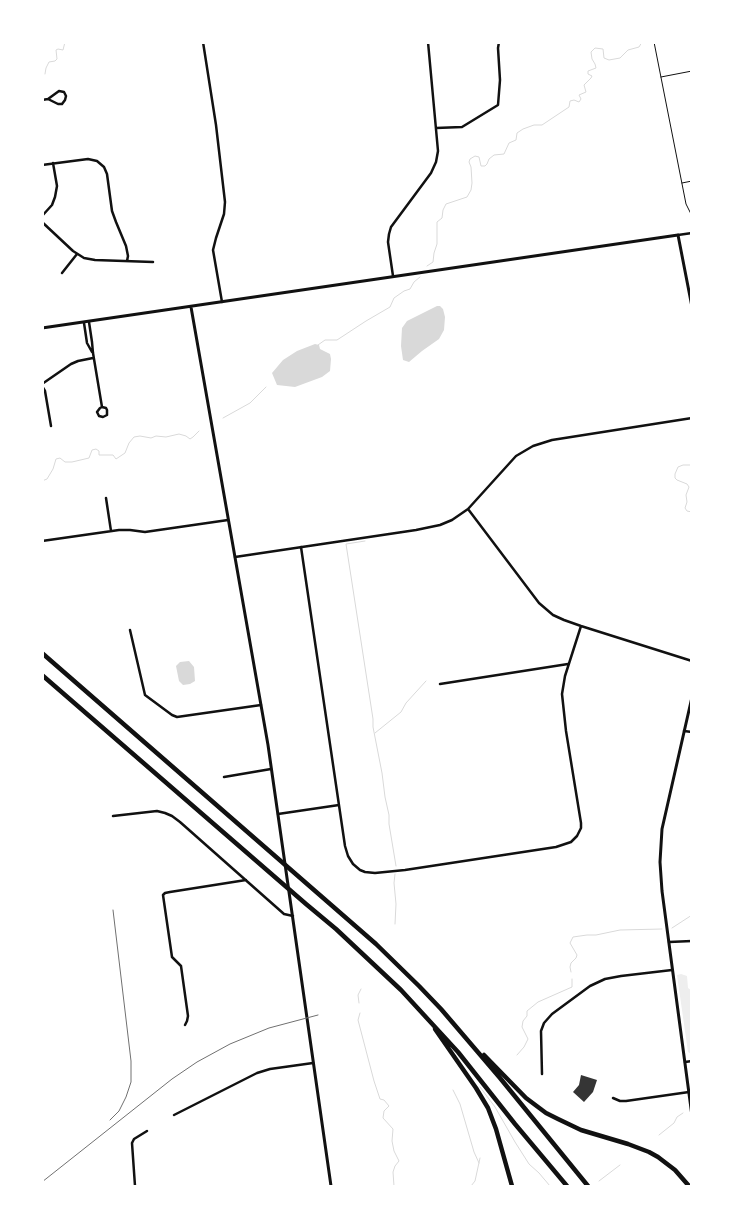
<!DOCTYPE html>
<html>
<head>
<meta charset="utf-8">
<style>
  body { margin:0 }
  #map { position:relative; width:734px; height:1229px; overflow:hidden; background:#fff; font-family:"Work Sans",sans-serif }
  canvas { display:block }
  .frame { position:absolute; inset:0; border:44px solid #fff; pointer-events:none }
</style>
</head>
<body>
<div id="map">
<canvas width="734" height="1229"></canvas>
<div class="frame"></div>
</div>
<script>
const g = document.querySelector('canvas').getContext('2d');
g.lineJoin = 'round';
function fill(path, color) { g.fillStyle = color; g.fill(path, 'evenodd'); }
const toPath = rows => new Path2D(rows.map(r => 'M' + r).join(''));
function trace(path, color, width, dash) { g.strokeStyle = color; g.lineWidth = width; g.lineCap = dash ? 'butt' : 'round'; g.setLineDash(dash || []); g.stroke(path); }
const green = toPath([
  [681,974,687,976,688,988,691,990,691,1054,688,1052,677,975]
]);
const water = toPath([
  [437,306,440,306,443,309,445,317,444,330,439,339,422,351,409,362,403,360,401,346,402,328,407,321],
  [315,344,319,345,320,349,330,354,331,359,330,371,322,377,295,387,277,385,272,373,283,360,297,351],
  [189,661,194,667,195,681,190,684,183,685,179,681,176,666,180,662]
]);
const stream = toPath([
  [45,74,46,68,49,62,55,61,57,59,56,50,58,49,63,50,65,42],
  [427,266,433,262,434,253,437,244,437,222,442,218,443,210,446,204,467,197,471,190,472,183,471,167,469,162,470,159,475,156,479,157,481,166,485,166,487,164,489,159,494,155,504,154,509,143,516,140,517,133,523,129,534,125,542,125,569,107,570,101,574,100,579,102,581,99,579,95,586,92,584,85,591,78,592,76,588,74,588,71,596,68,595,64,592,59,591,52,595,48,603,49,604,58,609,60,620,58,628,50,639,47,642,42],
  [318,345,325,340,337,340,366,321,390,307,394,298,404,291,410,289,414,282,420,277],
  [223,418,250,403,266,387],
  [692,465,683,465,678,467,675,474,675,478,677,480,687,484,689,487,686,495,687,502,685,508,687,511,692,512],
  [42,481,47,479,53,469,56,459,60,458,65,462,72,462,89,458,92,450,96,449,99,451,99,455,113,455,116,459,125,453,129,443,134,437,140,436,151,438,156,436,166,437,179,434,186,436,190,439,193,437,199,431],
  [365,541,346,544,373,719,373,727,382,773,385,797,389,815,389,824,396,866],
  [375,733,401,712,406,703,426,681],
  [395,874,394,883,396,904,395,924],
  [672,928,692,915],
  [571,972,570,967,571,963,576,958,577,955,570,943,573,937,587,935,596,935,620,930,662,929],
  [359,1003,358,995,361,989],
  [360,1013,358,1020,374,1081,380,1099,384,1100,389,1106,384,1111,383,1118,393,1129,392,1141,394,1151,399,1161,395,1166,393,1172,394,1186],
  [517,1055,524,1047,528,1039,522,1027,523,1021,527,1016,527,1011,538,1002,572,987,572,979],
  [480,1087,495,1107,515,1142,529,1164,539,1173,550,1186],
  [453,1090,460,1104,474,1152,479,1163],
  [659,1135,674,1123,677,1117,683,1113],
  [599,1181,620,1165],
  [471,1186,475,1181,480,1158]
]);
const building = toPath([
  [581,1075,597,1080,593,1092,584,1102,573,1092,579,1085]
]);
const service = toPath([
  [654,42,686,204,692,216],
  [661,77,692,71],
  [682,183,692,181]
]);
const minor = toPath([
  [203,42,216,125,225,202,224,214,216,238,213,250,222,302],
  [59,91,64,92,66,96,65,100,62,104,58,104,48,99,59,91],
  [42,100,48,99],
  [436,128,462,127,498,105,500,80,498,48,499,42],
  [42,165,88,159,97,161,104,167,107,174,112,211,116,222,126,246,128,256,127,261],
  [42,216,52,205,55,197,57,186,53,163],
  [42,222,73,251,84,258,95,260,153,262],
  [678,235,692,233],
  [62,273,77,254],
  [393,276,388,242,389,234,391,227,431,173,436,162,438,151,428,42],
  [89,322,92,342,93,353,102,407,106,408,107,410,107,415,103,417,99,416,97,412,100,408,102,407],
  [84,323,87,343,92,352],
  [42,384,71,364,78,361,93,358],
  [42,386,45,391,51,426],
  [106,498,111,531],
  [468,509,539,603,553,615,564,620,581,626,692,661],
  [42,541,119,530,130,530,145,532,228,520],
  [301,547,345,846,348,856,353,864,360,870,365,872,375,873,405,870,556,847,571,842,577,836,581,828,581,823,566,731,562,694,565,676,581,626],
  [235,557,416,530,440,525,452,520,468,509,516,456,533,446,552,440,692,418],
  [130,630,145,695,172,715,177,717,261,705],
  [440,684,568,664],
  [684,731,692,732],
  [224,777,271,769],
  [278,814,339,805],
  [113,816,157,811,165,813,172,816,180,822,284,914,293,916],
  [669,942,692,941],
  [185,1025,187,1021,188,1016,181,966,172,957,163,895,165,893,170,892,246,880],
  [685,1062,692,1061],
  [542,1074,541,1031,544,1023,552,1014,590,986,605,979,621,976,672,970],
  [613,1098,620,1101,626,1101,689,1092],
  [174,1115,257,1073,270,1069,313,1063],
  [135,1186,132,1143,134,1139,147,1131]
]);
const tertiary = toPath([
  [191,307,268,745,331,1186],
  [42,328,678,235,692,307],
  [692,697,662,829,660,862,662,891,692,1116]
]);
const motorway = toPath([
  [42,653,376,944,419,986,441,1009,500,1078,588,1186],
  [42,675,306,904,336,929,401,990,458,1052,515,1124,567,1186],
  [435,1029,476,1088,488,1108,496,1129,512,1186],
  [484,1055,526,1098,546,1113,558,1119,581,1130,628,1144,649,1152,658,1157,675,1170,689,1186]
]);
const rail = toPath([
  [110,1120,119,1111,126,1097,131,1082,131,1061,113,910],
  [42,1182,172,1079,197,1062,230,1044,269,1028,318,1015]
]);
fill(green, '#eee');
fill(water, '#d9d9d9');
trace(stream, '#d9d9d9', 1);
fill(building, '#353535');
trace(service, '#111', 1);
trace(minor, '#111', 2.5);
trace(tertiary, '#111', 3);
trace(motorway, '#111', 4.5);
trace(rail, '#707070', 1);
</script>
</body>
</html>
